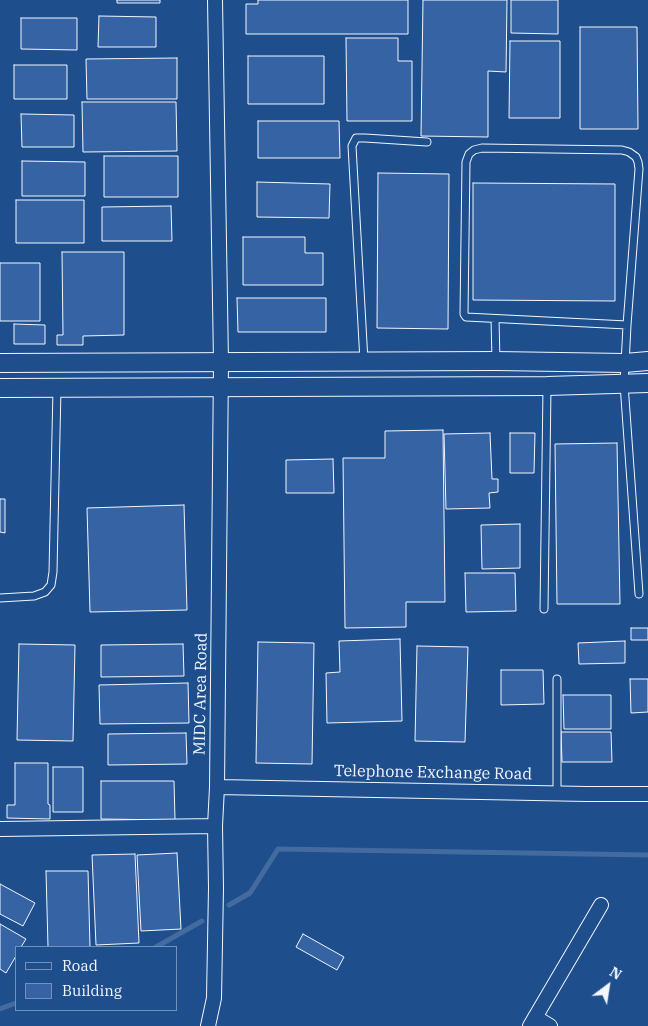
<!DOCTYPE html>
<html>
<head>
<meta charset="utf-8">
<style>
  body { margin:0 }
  #map { position:relative; width:648px; height:1026px; overflow:hidden; background:#1f4e8c; font-family:"IBM Plex Serif",serif }
  canvas { display:block }
  .legend { position:absolute; left:15px; top:946px; width:162px; height:65px; box-sizing:border-box; background:#1f4e8c; border:1px solid #7391ba; margin:0; padding:6px 9px; list-style:none; font-size:15px; color:#f2f6ff }
  .legend li { display:flex; align-items:center; gap:10px; height:25px }
  .legend b { width:25px; border:1px solid #7391ba }
  .north { position:absolute; left:583px; top:961px; width:50px; height:50px; -webkit-text-stroke:4px #1f4e8c; paint-order:stroke; rotate:31deg; font-size:14px; font-weight:700; line-height:20px; text-align:center; color:#f2f6ff }
  .north::after { content:''; display:block; margin:auto; width:18px; height:22px; background:#f2f6ff; clip-path:polygon(50% 0,100% 100%,50% 72%,0 100%) }
</style>
</head>
<body>
<div id="map">
<canvas width="648" height="1026"></canvas>
<ul class="legend">
<li><b style="height:6px;background:#1f4e8c"></b>Road</li>
<li><b style="height:14px;background:#3563a3"></b>Building</li>
</ul>
<div class="north">N</div>
</div>
<script>
const g = document.querySelector('canvas').getContext('2d');
g.lineJoin = 'round';
const toPath = rows => new Path2D(rows.map(r => 'M' + r).join(''));
function trace(path, color, width, dash) { g.strokeStyle = color; g.lineWidth = width; g.lineCap = dash ? 'butt' : 'round'; g.setLineDash(dash || []); g.stroke(path); }
function fill(path, color) { g.fillStyle = color; g.fill(path, 'evenodd'); }
function drawText(font, color, halo, rows, align = 'center') {
  g.font = font + ' "IBM Plex Serif",serif'; g.lineWidth = 4; g.setLineDash([]); g.textBaseline = 'middle'; g.strokeStyle = halo; g.fillStyle = color; for (const [text, x, y, turn = 0] of rows) {
    g.save(); g.translate(x, y); g.rotate((+turn || 0) * Math.PI / 180); g.textAlign = isNaN(turn) ? turn : align; if (halo) g.strokeText(text, 0, 0); g.fillText(text, 0, 0); g.restore();
  }
}
const stream = toPath([
  [229,905,250,893,278,849,648,855],
  [156,947,202,921],
  [0,1009,16,1003]
]);
const building = toPath([
  [117,0,160,0,160,3,117,3,117,0],
  [258,0,408,0,408,34,246,34,246,4,258,4,258,0],
  [423,0,507,0,506,72,488,71,488,137,421,136,423,0],
  [511,0,558,0,558,34,511,33,511,0],
  [99,16,156,17,156,47,98,47,99,16],
  [21,18,77,18,77,50,21,49,21,18],
  [580,27,637,27,638,129,580,129,580,27],
  [346,38,398,38,398,61,412,61,412,121,347,121,346,38],
  [510,41,560,41,560,118,509,118,510,41],
  [248,56,324,56,324,104,248,104,248,56],
  [177,58,177,99,87,99,86,59,177,58],
  [14,65,67,65,67,99,14,99,14,65],
  [82,102,176,102,177,151,83,152,82,102],
  [21,114,74,115,74,147,22,147,21,114],
  [258,121,339,121,340,158,258,158,258,121],
  [104,156,178,156,178,197,104,197,104,156],
  [22,161,85,162,85,196,22,196,22,161],
  [378,173,449,174,448,329,377,328,378,173],
  [257,182,330,184,329,218,257,217,257,182],
  [473,183,615,184,615,301,473,300,473,183],
  [16,200,84,200,84,243,16,243,16,200],
  [171,206,172,241,102,241,102,207,171,206],
  [243,237,305,237,305,253,323,253,323,285,243,285,243,237],
  [62,252,124,252,124,335,83,336,83,345,57,345,57,335,63,335,62,252],
  [0,263,40,263,40,321,0,321,0,263],
  [237,298,326,298,326,332,238,332,237,298],
  [14,324,45,325,45,344,14,344,14,324],
  [443,430,445,602,406,602,406,627,345,628,343,458,385,458,385,431,443,430],
  [490,433,492,479,498,479,498,492,489,493,490,508,446,509,444,434,490,433],
  [510,433,535,433,534,473,510,473,510,433],
  [617,443,620,604,557,604,555,444,617,443],
  [333,459,334,493,286,493,286,460,333,459],
  [0,499,5,499,5,533,0,532,0,499],
  [184,505,187,610,90,612,87,508,184,505],
  [520,524,520,568,482,569,481,525,520,524],
  [465,573,515,573,516,611,466,612,465,573],
  [631,628,648,628,648,640,631,640,631,628],
  [400,639,402,721,327,723,326,673,340,672,339,641,400,639],
  [625,641,625,663,579,664,578,643,625,641],
  [258,642,314,643,312,764,256,763,258,642],
  [19,644,75,645,73,741,17,740,19,644],
  [183,644,184,676,101,677,101,645,183,644],
  [417,646,468,647,465,742,415,741,417,646],
  [501,670,543,670,544,704,501,705,501,670],
  [630,679,648,679,648,712,631,713,630,679],
  [188,683,189,723,100,724,99,685,188,683],
  [563,695,611,695,611,729,564,729,563,695],
  [561,732,611,732,612,762,562,762,561,732],
  [186,733,187,764,108,765,108,734,186,733],
  [15,763,48,763,48,804,50,805,50,819,7,818,7,805,15,805,15,763],
  [53,767,83,767,83,812,53,812,53,767],
  [101,781,174,781,175,820,101,819,101,781],
  [177,853,181,929,141,931,137,855,177,853],
  [135,854,139,943,96,945,92,855,135,854],
  [46,871,88,871,90,947,48,947,46,871],
  [0,884,35,903,23,926,0,914,0,884],
  [0,924,26,939,21,947,16,947,16,956,6,973,0,969,0,924],
  [303,934,344,957,337,970,296,947,303,934]
]);
const service = toPath([
  [495,319,496,361],
  [627,325,466,317,464,314,466,162,469,154,474,150,482,148,622,150,629,152,636,157,638,162,639,169,627,325,624,384,639,594],
  [364,361,352,146,356,138,365,138,427,142],
  [0,598,34,596,45,592,51,585,53,572,57,388],
  [544,609,547,387],
  [557,679,557,793]
]);
const minor = toPath([
  [217,787,587,794,648,794],
  [0,829,215,826],
  [535,1017,550,1026],
  [208,1026,214,998,216,888,215,826,217,787,221,362,215,0],
  [530,1026,601,905]
]);
const tertiary = toPath([
  [0,363,496,361,625,363,648,361],
  [0,388,547,386,648,383]
]);
const streetNames = [
  ["MIDC Area Road",201,694,-89],
  ["Telephone Exchange Road",433,773,1]
];
trace(stream, '#446ba0', 5);
fill(building, '#3563a3');
trace(building, '#f2f6ff', 1);
trace(service, '#f2f6ff', 9);
trace(minor, '#f2f6ff', 16);
trace(tertiary, '#f2f6ff', 20);
trace(service, '#1f4e8c', 7);
trace(minor, '#1f4e8c', 14);
trace(tertiary, '#1f4e8c', 18);
drawText('16px', '#f2f6ff', '#1f4e8c', streetNames);
</script>
</body>
</html>
